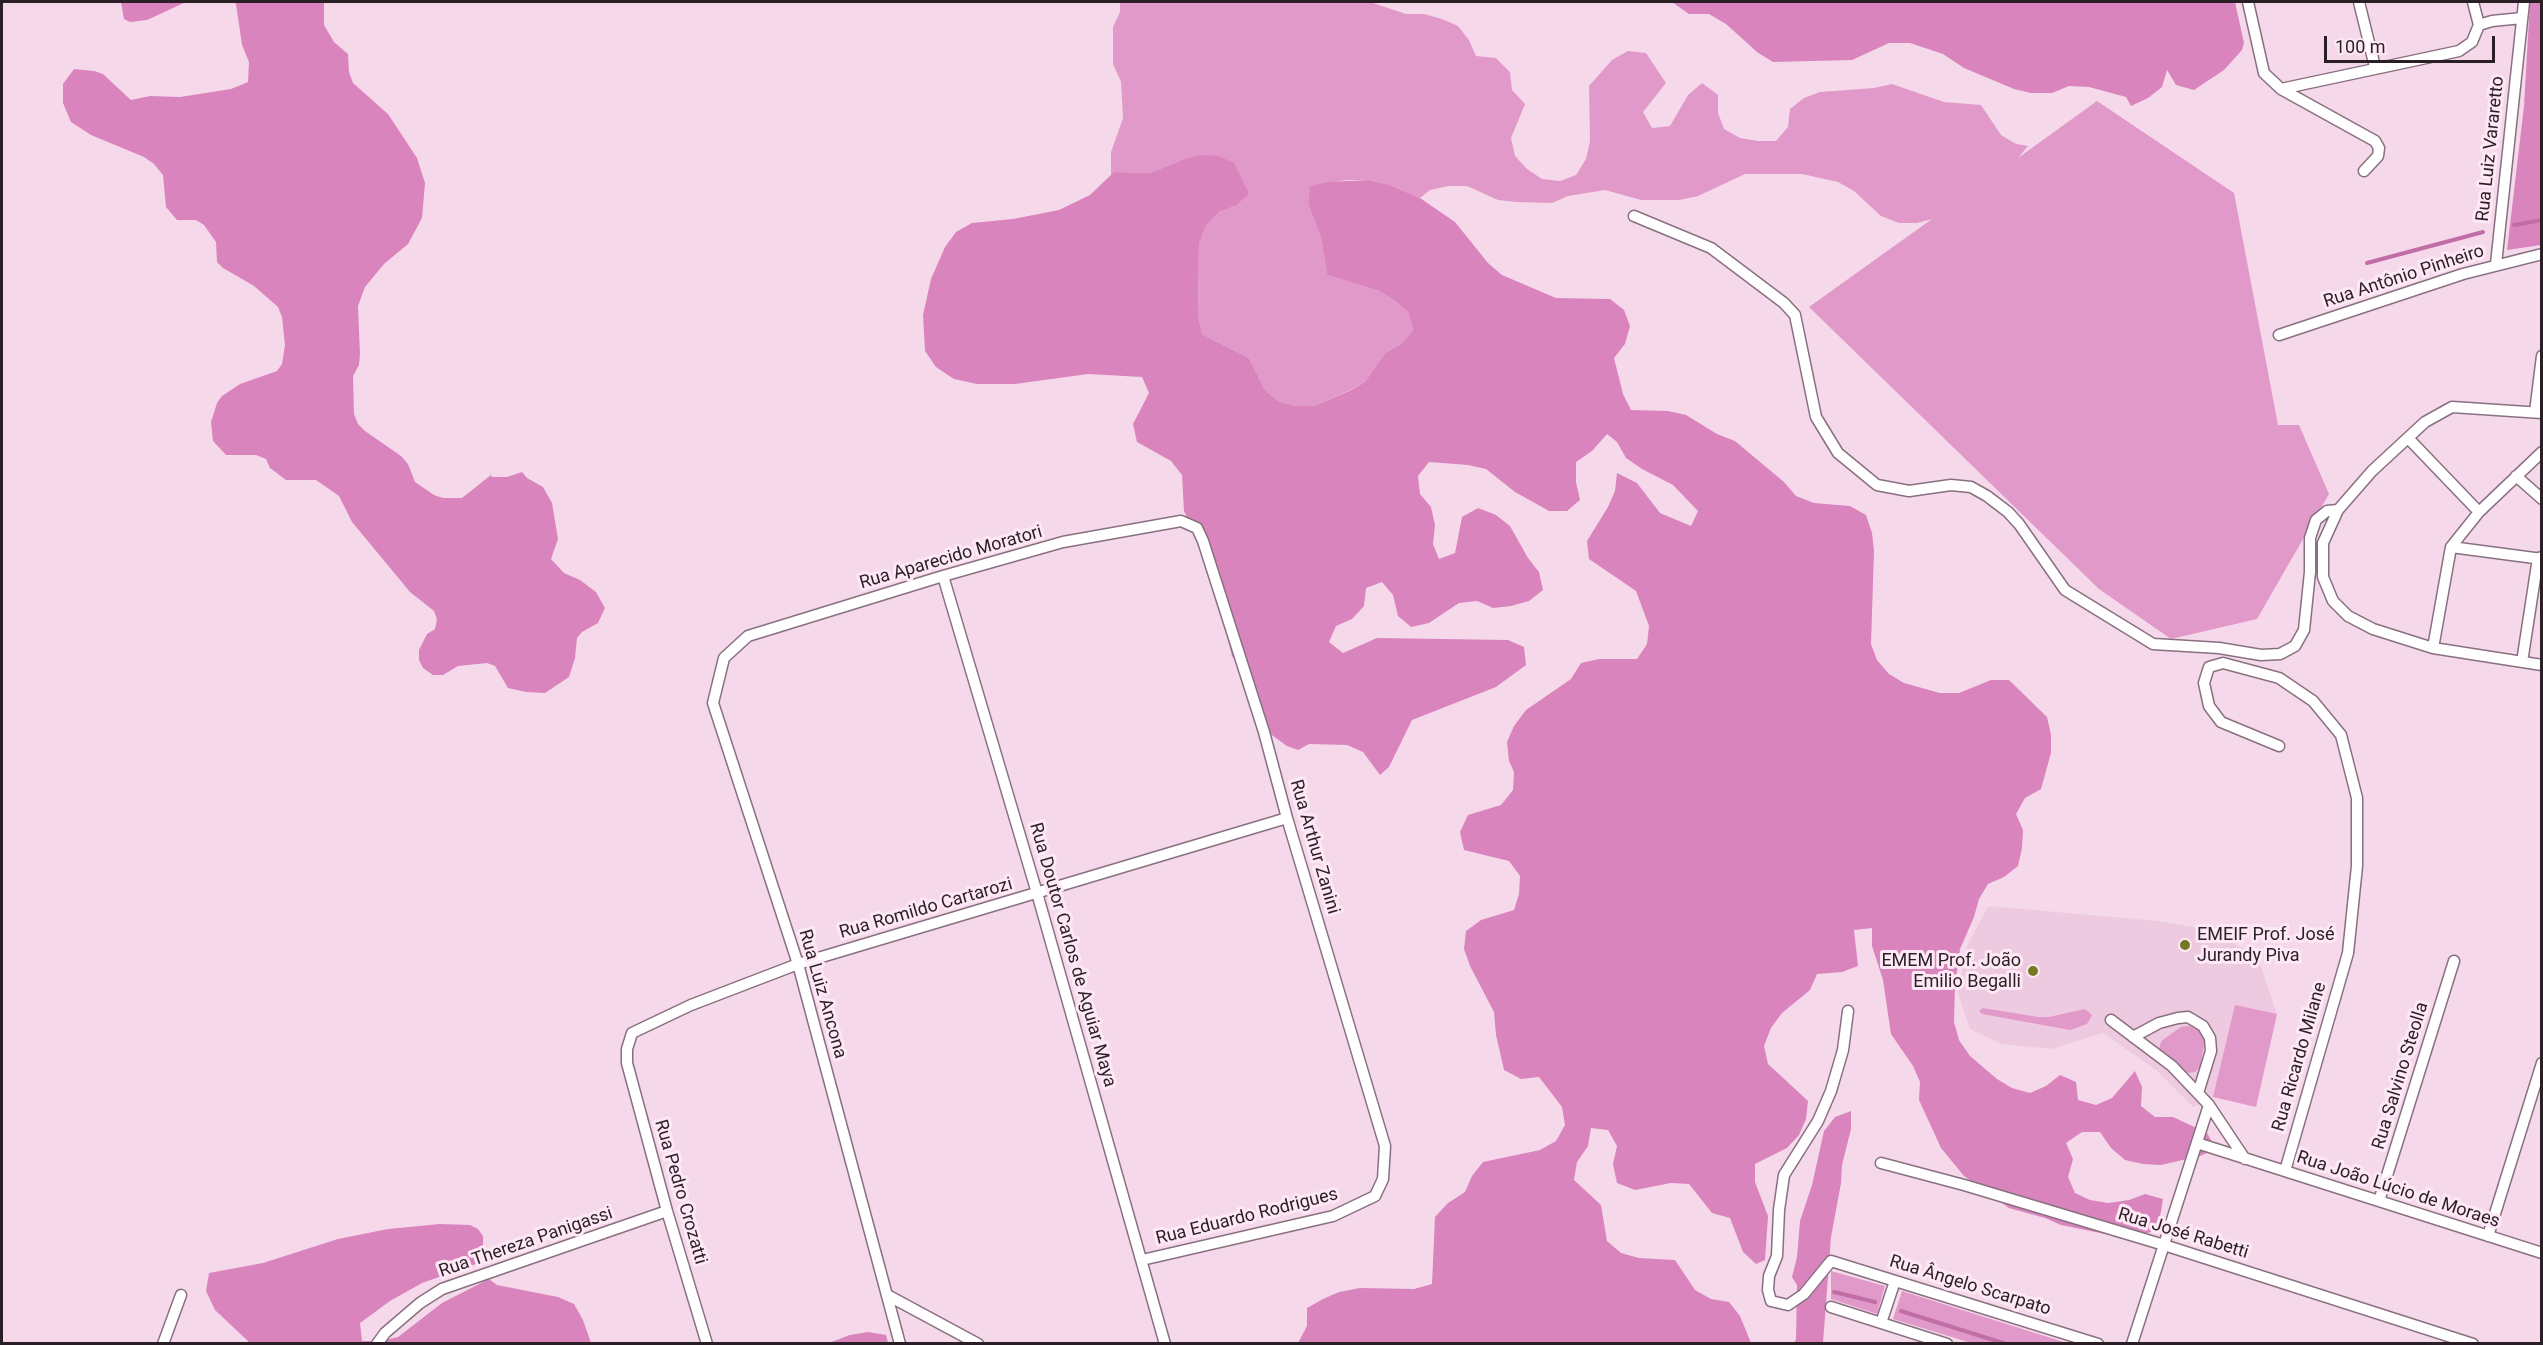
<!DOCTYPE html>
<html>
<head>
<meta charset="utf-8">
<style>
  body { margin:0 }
  #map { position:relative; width:2543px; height:1345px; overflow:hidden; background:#f5d9ea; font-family:Roboto,sans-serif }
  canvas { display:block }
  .frame { position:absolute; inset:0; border:3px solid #291f25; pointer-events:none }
  .scale { position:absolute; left:2324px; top:36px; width:171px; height:27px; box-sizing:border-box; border:3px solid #291f25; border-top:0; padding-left:8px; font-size:18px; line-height:21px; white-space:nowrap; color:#291f25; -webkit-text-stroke:4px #ffe8f6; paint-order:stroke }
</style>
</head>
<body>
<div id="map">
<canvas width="2543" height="1345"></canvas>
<div class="frame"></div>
<div class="scale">100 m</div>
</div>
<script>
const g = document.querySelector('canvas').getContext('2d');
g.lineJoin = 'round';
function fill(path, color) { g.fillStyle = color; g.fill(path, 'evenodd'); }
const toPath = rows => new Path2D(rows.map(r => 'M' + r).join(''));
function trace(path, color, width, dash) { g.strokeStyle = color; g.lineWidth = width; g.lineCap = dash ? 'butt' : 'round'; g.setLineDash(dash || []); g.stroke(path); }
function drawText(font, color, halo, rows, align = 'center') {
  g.font = font + ' Roboto,sans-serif'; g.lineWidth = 6; g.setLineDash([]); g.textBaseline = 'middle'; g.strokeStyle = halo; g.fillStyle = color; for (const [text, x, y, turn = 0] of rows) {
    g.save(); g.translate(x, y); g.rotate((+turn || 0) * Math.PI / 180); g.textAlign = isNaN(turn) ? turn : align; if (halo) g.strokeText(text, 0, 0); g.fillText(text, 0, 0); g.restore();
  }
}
const built = toPath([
  [1988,906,2158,921,2204,929,2257,955,2277,1014,2256,1107,2213,1097,2193,1107,2156,1070,2103,1033,2052,1049,2001,1044,1970,1029,1958,994,1967,946]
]);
const green = toPath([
  [1120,2,1370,2,1406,14,1424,14,1442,19,1458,26,1469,40,1476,56,1496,58,1510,72,1512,90,1525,104,1511,138,1515,156,1527,169,1542,179,1560,181,1576,175,1586,159,1590,141,1589,86,1612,60,1628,51,1646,53,1666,83,1643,112,1652,128,1670,126,1688,95,1702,83,1718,95,1718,113,1724,129,1740,138,1758,141,1776,141,1788,127,1790,109,1804,98,1820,92,1874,88,1892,84,1944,102,1981,105,2001,135,2016,144,2028,146,2018,158,2097,101,2234,193,2278,425,2299,425,2329,494,2257,619,2171,639,2099,589,1809,307,1932,219,1917,223,1899,223,1881,216,1854,191,1838,182,1802,174,1745,174,1698,196,1679,200,1641,200,1605,190,1568,196,1552,203,1516,202,1498,200,1467,186,1448,186,1430,190,1420,198,1390,185,1369,180,1347,180,1311,186,1308,204,1321,238,1327,275,1379,291,1395,301,1408,312,1413,330,1401,344,1385,353,1365,382,1348,391,1314,406,1296,406,1278,401,1265,390,1249,358,1202,334,1198,316,1199,244,1206,226,1219,212,1235,206,1182,160,1150,173,1114,172,1111,175,1111,152,1123,118,1121,82,1113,64,1113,27,1120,12],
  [2235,1005,2277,1014,2256,1107,2213,1097],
  [1983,1008,2038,1017,2049,1017,2085,1009,2092,1015,2087,1024,2070,1030,1982,1014,1979,1011],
  [2189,1026,2199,1030,2205,1039,2200,1067,2195,1072,2187,1073,2159,1049,2161,1042,2164,1039,2181,1027],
  [1831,1271,1885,1286,1877,1314,1831,1299],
  [1902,1291,2067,1343,1971,1343,1893,1319]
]);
const forest = toPath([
  [121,2,186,2,147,20,130,22,124,19],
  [233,2,324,2,324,25,334,42,348,54,349,72,353,83,388,114,417,158,425,183,422,218,408,244,384,264,365,287,358,306,360,355,359,365,353,376,354,414,358,424,365,431,401,456,408,464,415,482,434,495,443,498,462,498,491,475,492,477,507,477,522,472,527,478,543,487,552,503,558,539,551,559,564,573,580,580,596,592,605,608,598,623,582,632,577,638,575,658,569,677,545,693,526,692,508,688,495,666,487,663,458,666,443,675,433,675,423,668,419,660,419,650,427,634,435,629,437,619,434,611,410,592,352,522,339,496,316,480,286,480,270,468,266,459,256,455,226,455,213,441,211,422,217,403,222,396,240,384,277,371,282,364,285,345,282,317,278,307,254,286,223,268,217,262,216,242,204,225,196,220,177,220,166,207,163,175,154,164,144,157,91,135,71,122,63,103,63,84,74,69,94,71,103,74,131,100,150,96,180,97,231,89,248,82,249,62,242,45,236,4],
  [1672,2,2235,2,2244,43,2242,50,2224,70,2194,90,2176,85,2167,70,2162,87,2148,98,2131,106,2126,97,2089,87,2069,86,2052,93,2031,93,2014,89,1964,68,1943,54,1910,43,1889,43,1852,60,1773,62,1757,52,1726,24,1709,14,1689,14],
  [2530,2,2542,2,2541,245,2507,250,2524,106],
  [1200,155,1218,156,1234,163,1249,194,1235,206,1219,212,1206,226,1199,244,1198,316,1202,334,1249,358,1265,390,1278,401,1296,406,1314,406,1349,391,1365,382,1385,353,1401,344,1413,330,1408,312,1395,301,1379,291,1327,275,1321,238,1308,204,1310,186,1328,182,1369,180,1390,185,1420,198,1455,222,1488,263,1502,275,1556,298,1610,299,1624,310,1630,326,1625,344,1614,358,1623,394,1631,410,1668,411,1686,415,1717,434,1735,441,1784,482,1796,496,1814,503,1850,506,1866,515,1872,533,1874,551,1871,644,1877,660,1889,674,1904,683,1940,693,1959,693,1991,680,2009,680,2047,717,2051,735,2051,753,2041,789,2025,798,2016,814,2023,830,2022,848,2018,866,2004,877,1988,884,1979,899,1974,917,1960,949,1955,985,1954,1022,1959,1040,1970,1056,1997,1079,2012,1088,2030,1093,2046,1086,2060,1075,2076,1082,2078,1100,2096,1105,2112,1098,2135,1071,2142,1087,2141,1106,2155,1117,2173,1117,2207,1133,2216,1149,2200,1156,2161,1165,2143,1164,2125,1160,2111,1148,2100,1132,2082,1132,2066,1143,2073,1159,2068,1177,2075,1193,2090,1200,2108,1203,2129,1200,2145,1194,2163,1199,2160,1217,2151,1232,2133,1237,2115,1236,2061,1225,2045,1218,2009,1208,1964,1176,1941,1148,1919,1100,1920,1082,1913,1066,1891,1034,1883,980,1872,946,1872,928,1854,930,1858,966,1842,972,1817,974,1810,990,1782,1013,1771,1028,1764,1046,1768,1064,1808,1101,1806,1119,1799,1135,1787,1148,1755,1164,1755,1182,1768,1216,1765,1260,1756,1264,1743,1252,1730,1218,1712,1213,1689,1184,1671,1183,1635,1190,1617,1183,1613,1164,1617,1146,1608,1130,1591,1128,1588,1146,1577,1162,1574,1180,1601,1205,1607,1241,1621,1253,1639,1258,1675,1260,1695,1290,1711,1299,1729,1302,1740,1316,1751,1343,1298,1343,1307,1326,1307,1308,1323,1299,1339,1292,1360,1288,1414,1289,1432,1284,1435,1217,1448,1203,1465,1192,1472,1176,1483,1162,1540,1150,1556,1141,1565,1125,1562,1107,1539,1077,1521,1079,1504,1070,1496,1035,1494,1012,1470,966,1464,949,1466,931,1481,920,1514,910,1519,894,1520,876,1509,861,1464,850,1460,832,1468,815,1501,805,1513,790,1514,772,1509,761,1507,742,1514,726,1526,710,1571,679,1581,663,1599,659,1637,659,1647,644,1649,626,1636,591,1589,559,1587,541,1608,507,1615,491,1617,473,1637,483,1660,513,1691,526,1698,511,1673,485,1642,469,1626,458,1617,442,1607,434,1592,451,1576,462,1576,482,1580,500,1567,511,1549,511,1515,492,1486,469,1468,465,1429,462,1418,476,1420,494,1431,507,1435,525,1433,544,1439,559,1455,553,1462,517,1478,508,1496,515,1510,526,1528,558,1539,572,1543,590,1529,601,1511,606,1493,608,1477,601,1459,603,1429,623,1411,627,1398,616,1393,595,1382,582,1366,588,1364,606,1352,619,1336,626,1329,642,1343,653,1377,638,1508,640,1524,647,1526,665,1496,687,1412,720,1389,767,1380,775,1363,752,1347,745,1309,744,1298,750,1287,746,1258,725,1243,673,1232,656,1227,636,1228,600,1184,511,1182,475,1171,461,1137,442,1133,424,1149,393,1142,377,1088,374,1015,384,977,384,954,379,936,367,925,351,923,315,931,279,945,247,956,232,972,223,1013,219,1059,210,1090,195,1114,172,1150,173,1182,160],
  [1851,1111,1851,1129,1842,1165,1841,1183,1831,1237,1823,1343,1794,1343,1796,1339,1797,1285,1792,1277,1797,1257,1800,1221,1812,1185,1824,1131,1835,1117],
  [440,1224,470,1225,478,1229,483,1236,483,1245,476,1264,422,1283,390,1301,360,1323,362,1341,380,1341,398,1337,442,1303,489,1279,497,1285,558,1297,574,1304,583,1320,591,1343,250,1343,215,1310,206,1291,209,1273,263,1263,338,1239,388,1229],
  [868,1332,886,1335,888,1343,829,1343,850,1335]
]);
const stream = toPath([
  [2514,225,2542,220],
  [2367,263,2483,232],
  [1834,1292,1875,1302],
  [1901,1311,2006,1344]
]);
const street = toPath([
  [2248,2,2264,73,2281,89,2375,141,2379,148,2378,156,2364,171],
  [2359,2,2375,67],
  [2473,2,2479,25],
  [2281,89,2459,51,2472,42,2479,25,2492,21,2522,18],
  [1634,216,1711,248,1784,303,1795,315,1816,417,1838,453,1877,485,1909,491,1951,485,1971,487,1987,496,2008,512,2019,524,2065,590,2153,644,2219,648,2261,655,2280,654,2295,646,2304,630,2310,572,2310,538,2316,520,2327,511,2338,510],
  [2496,264,2524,2],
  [2279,335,2463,274,2542,254],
  [2535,412,2542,356],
  [2542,413,2452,407,2425,422,2372,471,2338,510,2323,543,2323,577,2333,601,2348,616,2373,629,2433,648,2542,665],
  [2408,438,2479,512],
  [2516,476,2542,499],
  [2451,547,2542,559],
  [943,576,1037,893,1165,1344],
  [2433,648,2451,547,2479,512,2542,452],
  [2522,662,2538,558,2542,557],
  [2279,746,2221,722,2209,706,2204,683,2209,667,2223,663,2279,678,2313,701,2341,735,2357,798,2357,866,2348,953,2285,1171],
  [1848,1011,1843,1050,1831,1091,1818,1121,1784,1175,1779,1210,1777,1256,1769,1276,1768,1290,1771,1301,1788,1305,1804,1294,1831,1261,2098,1344],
  [2111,1020,2172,1066,2209,1105,2245,1159],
  [2133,1037,2159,1023,2178,1018,2188,1017,2203,1026,2210,1038,2211,1051,2198,1093],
  [2197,1143,2542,1253],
  [1881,1163,1964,1185,2164,1245,2473,1344],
  [2379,1201,2454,961],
  [2488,1236,2542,1063],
  [889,1296,978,1344],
  [1831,1307,1947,1344],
  [1881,1323,1895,1281],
  [163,1344,181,1295],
  [377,1344,385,1333,420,1303,442,1289,667,1211],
  [707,1344,667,1211,627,1063,627,1049,632,1033,691,1005,798,964,1287,818],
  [900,1344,798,964,713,703,724,658,748,636,943,576,1063,542,1181,521,1197,528,1203,541,1264,732,1287,818,1385,1146,1383,1179,1375,1196,1333,1216,1142,1260],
  [2132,1344,2209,1105]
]);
const markers = [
  [2185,945,6,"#747a24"],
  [2033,971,6,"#747a24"]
];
const streetNames = [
  ["Rua Luiz Vararetto",2491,149,-84],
  ["Rua Antônio Pinheiro",2404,277,-18],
  ["Rua Aparecido Moratori",951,558,-16],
  ["Rua Arthur Zanini",1314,847,74],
  ["Rua Romildo Cartarozi",926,909,-16],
  ["Rua Doutor Carlos de Aguiar Maya",1072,955,74],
  ["Rua Luiz Ancona",822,994,74],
  ["Rua Ricardo Milane",2300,1057,-74],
  ["Rua Salvino Steolla",2401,1076,-73],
  ["Rua João Lúcio de Moraes",2398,1190,18],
  ["Rua Pedro Crozatti",680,1192,74],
  ["Rua Eduardo Rodrigues",1247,1217,-14],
  ["Rua José Rabetti",2183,1234,17],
  ["Rua Thereza Panigassi",526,1243,-19],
  ["Rua Ângelo Scarpato",1970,1286,17]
];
const poiNames = [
  ["EMEIF Prof. José",2197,935],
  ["Jurandy Piva",2197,956],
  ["EMEM Prof. João",2021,961,"right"],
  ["Emilio Begalli",2021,982,"right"]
];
fill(built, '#edcae0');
fill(green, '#e199c9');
fill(forest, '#da84be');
trace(stream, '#c16ea7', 4);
trace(street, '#897080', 13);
trace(street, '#fff', 10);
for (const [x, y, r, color] of markers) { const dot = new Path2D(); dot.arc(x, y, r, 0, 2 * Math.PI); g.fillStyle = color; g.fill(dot); trace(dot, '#ffe8f6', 2); }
drawText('18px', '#291f25', '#ffe8f6', streetNames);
drawText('18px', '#291f25', '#ffe8f6', poiNames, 'left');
</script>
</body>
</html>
